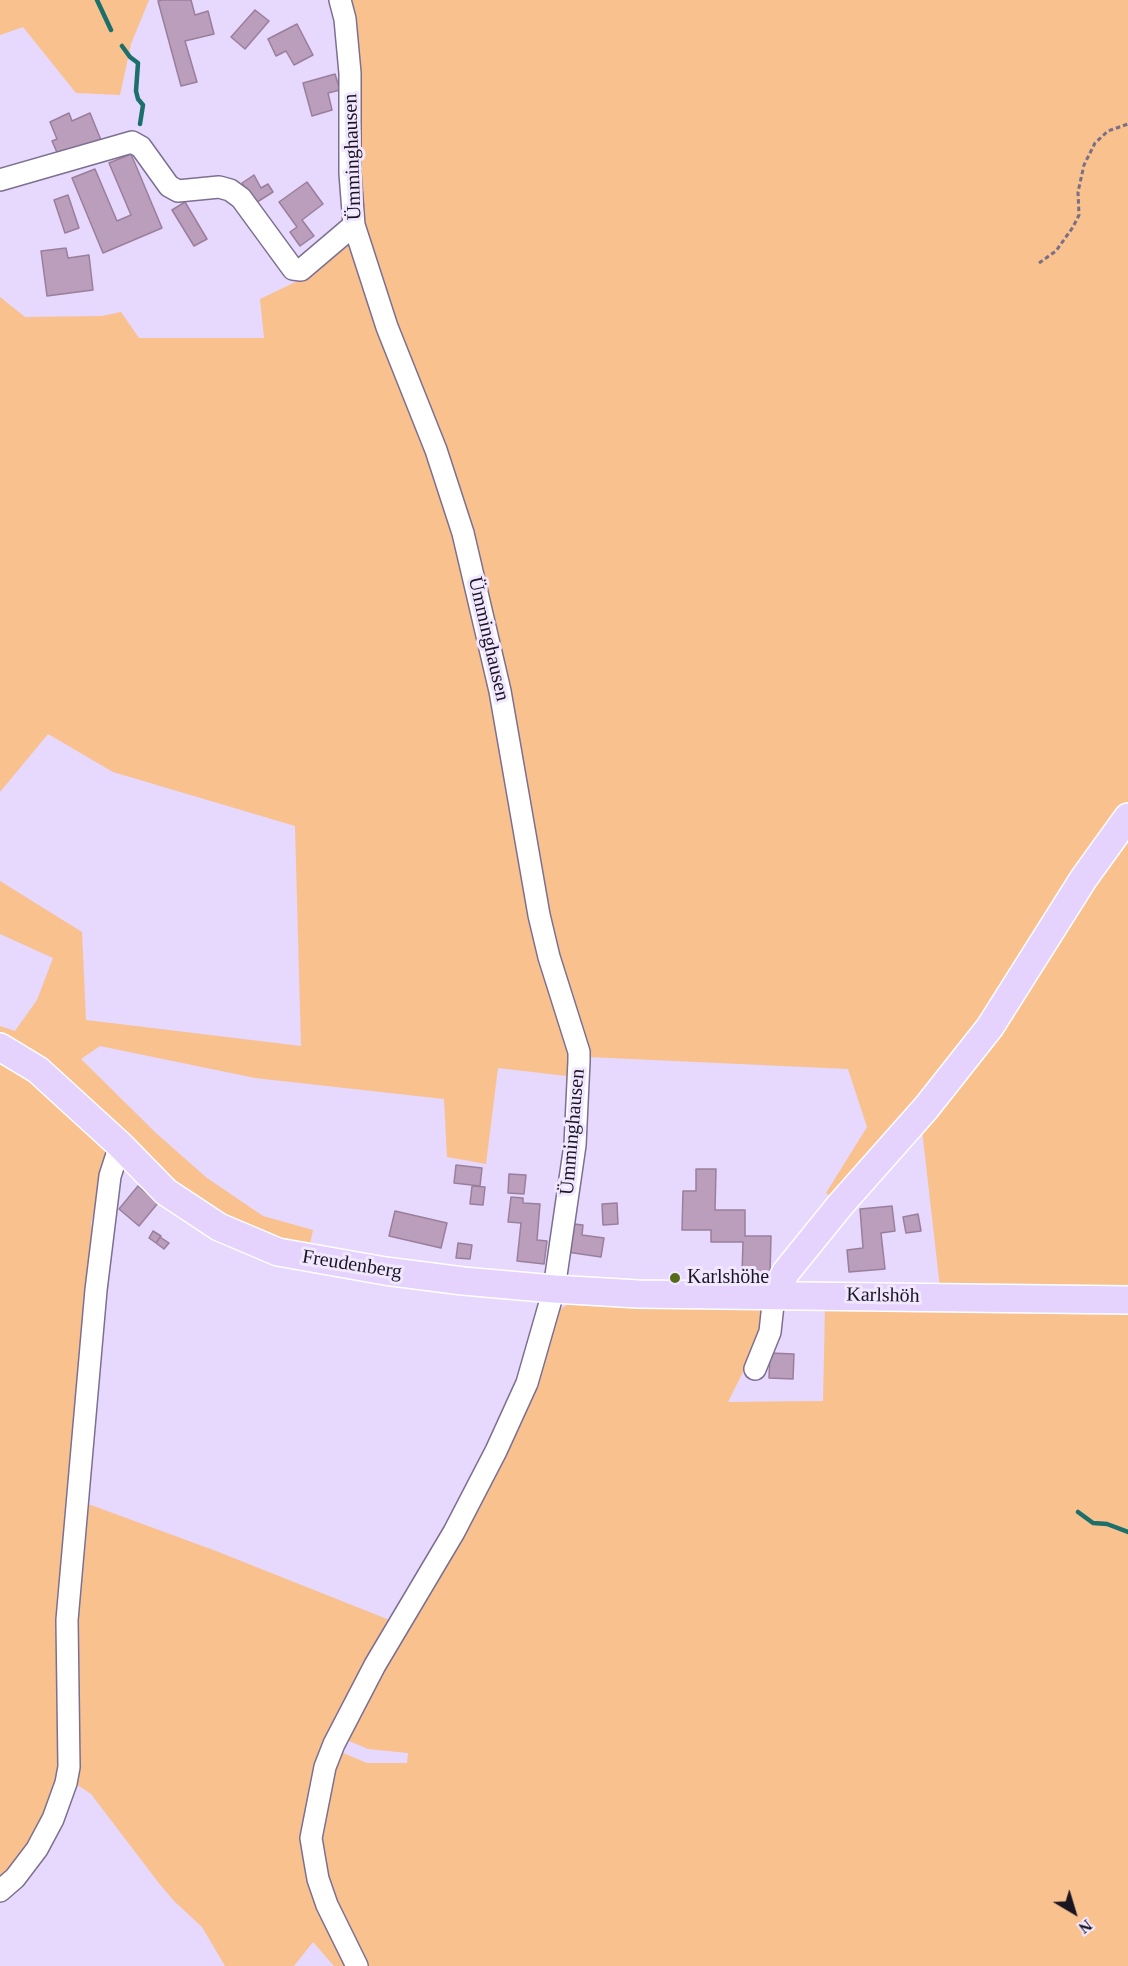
<!DOCTYPE html>
<html>
<head>
<meta charset="utf-8">
<style>
  body { margin:0 }
  #map { position:relative; width:1128px; height:1966px; overflow:hidden; background:#e7d8fd; font-family:"Times New Roman",serif }
  canvas { display:block }
  .north { position:absolute; left:1044px; top:1882px; width:60px; height:60px; -webkit-text-stroke:4px #f1e8ff; paint-order:stroke; rotate:142deg; font-size:16px; font-weight:700; line-height:24px; text-align:center; color:#1b1522 }
  .north::after { content:''; display:block; margin:auto; width:21px; height:27px; background:#1b1522; clip-path:polygon(50% 0,100% 100%,50% 72%,0 100%) }
</style>
</head>
<body>
<div id="map">
<canvas width="1128" height="1966"></canvas>
<div class="north">N</div>
</div>
<script>
const g = document.querySelector('canvas').getContext('2d');
g.lineJoin = 'round';
function fill(path, color) { g.fillStyle = color; g.fill(path, 'evenodd'); }
const toPath = rows => new Path2D(rows.map(r => 'M' + r).join(''));
function trace(path, color, width, dash) { g.strokeStyle = color; g.lineWidth = width; g.lineCap = dash ? 'butt' : 'round'; g.setLineDash(dash || []); g.stroke(path); }
function drawText(font, color, halo, rows, align = 'center') {
  g.font = font + ' "Times New Roman",serif'; g.lineWidth = 6; g.setLineDash([]); g.textBaseline = 'middle'; g.strokeStyle = halo; g.fillStyle = color; for (const [text, x, y, turn = 0] of rows) {
    g.save(); g.translate(x, y); g.rotate((+turn || 0) * Math.PI / 180); g.textAlign = isNaN(turn) ? turn : align; if (halo) g.strokeText(text, 0, 0); g.fillText(text, 0, 0); g.restore();
  }
}
const green = toPath([
  [0,0,149,0,131,44,120,95,76,93,23,27,0,35],
  [340,0,1128,0,1128,817,1042,946,841,1204,826,1193,867,1127,848,1069,588,1057,575,1077,498,1068,486,1164,447,1157,444,1099,255,1078,100,1046,81,1059,157,1134,207,1178,263,1216,313,1230,308,1253,210,1213,0,1039,0,1026,15,1031,37,1000,53,958,0,934,0,881,82,932,86,1020,301,1046,295,826,113,772,48,734,0,792,0,297,25,317,102,316,121,312,139,338,264,338,260,299,308,276,354,225],
  [1128,822,1128,1290,940,1288,921,1121],
  [0,1059,28,1075,106,1146,108,1157,91,1223,93,1239,67,1720,51,1819,0,1888],
  [571,1302,762,1306,764,1320,758,1342,728,1402,823,1401,825,1306,1128,1307,1128,1966,334,1966,313,1942,294,1966,225,1966,202,1927,174,1901,158,1882,91,1794,73,1782,80,1501,216,1551,397,1623,336,1750,367,1763,407,1763,408,1753,368,1749,342,1738,556,1312]
]);
const stream = toPath([
  [97,0,111,30],
  [122,46,130,57,138,63,136,91,138,99,143,105,140,124],
  [1078,1512,1093,1523,1107,1524,1128,1532]
]);
const building = toPath([
  [162,0,191,0,195,15,208,11,214,34,185,41,197,82,181,86,158,1,162,0],
  [255,10,269,21,245,49,231,37,255,10],
  [297,24,313,55,294,65,286,51,276,56,268,39,297,24],
  [335,74,340,90,328,93,332,110,312,116,303,83,335,74],
  [69,113,72,121,90,113,101,140,59,157,52,141,57,139,50,122,69,113],
  [131,154,162,228,103,253,72,178,95,169,117,221,131,215,109,163,131,154],
  [254,175,261,188,268,184,273,192,254,204,242,183,254,175],
  [307,182,323,204,302,220,314,236,300,246,290,232,297,227,279,202,307,182],
  [68,195,79,228,65,233,54,200,68,195],
  [185,202,207,239,194,246,172,210,185,202],
  [66,248,68,258,89,255,93,290,47,296,41,251,66,248],
  [456,1165,482,1168,480,1186,454,1183,456,1165],
  [696,1169,716,1169,715,1210,745,1210,745,1236,771,1236,770,1274,742,1274,743,1242,711,1242,711,1230,682,1230,683,1191,696,1191,696,1169],
  [509,1174,526,1175,524,1194,508,1193,509,1174],
  [138,1186,158,1203,139,1226,119,1209,138,1186],
  [472,1186,485,1187,483,1205,470,1204,472,1186],
  [511,1197,523,1198,523,1203,540,1204,537,1240,547,1241,544,1264,517,1261,521,1223,508,1222,511,1197],
  [617,1203,618,1224,603,1225,602,1204,617,1203],
  [892,1206,895,1231,881,1233,885,1269,849,1272,847,1250,863,1248,860,1209,892,1206],
  [395,1211,447,1223,441,1248,389,1236,395,1211],
  [918,1214,921,1231,906,1233,903,1217,918,1214],
  [574,1224,583,1225,582,1235,604,1238,601,1257,567,1252,574,1224],
  [153,1231,161,1236,156,1243,149,1238,153,1231],
  [160,1237,169,1243,164,1249,156,1243,160,1237],
  [458,1243,472,1245,470,1259,456,1258,458,1243],
  [770,1353,794,1354,793,1379,769,1378,770,1353]
]);
const path = toPath([
  [1039,263,1056,251,1073,227,1079,215,1078,192,1084,165,1095,143,1108,131,1128,124]
]);
const minor = toPath([
  [340,0,345,19,350,73,350,173,354,225,387,327,436,450,463,533,500,691,539,915,549,957,579,1052,579,1061,575,1145,554,1289,527,1383,496,1451,454,1532,375,1665,334,1744,325,1767,311,1838,314,1856,318,1879,327,1905,357,1966],
  [0,180,132,142,141,147,169,186,178,191,219,187,230,190,241,198,293,269,301,270,354,225],
  [755,1369,770,1332,774,1295],
  [0,1891,15,1878,37,1849,53,1819,66,1783,69,1767,67,1620,96,1290,110,1176,120,1145]
]);
const major = toPath([
  [0,1047,38,1070,120,1145,166,1192,219,1227,278,1252,385,1271,463,1281,554,1289,638,1294,1128,1300],
  [774,1295,786,1272,841,1204,926,1108,990,1027,1084,878,1128,817]
]);
const markers = [
  [675,1278,6,"#556b1a"]
];
const streetNames = [
  ["Ümminghausen",353,157,-92],
  ["Ümminghausen",488,639,77],
  ["Ümminghausen",573,1132,-85],
  ["Freudenberg",352,1265,9],
  ["Karlshöh",883,1296,1]
];
const poiNames = [
  ["Karlshöhe",687,1278]
];
fill(green, '#f8c18e');
trace(stream, '#1c706b', 4.5);
fill(building, '#ba9ebc');
trace(building, '#9a7f9c', 1.5);
trace(minor, '#7d6f90', 24);
trace(major, '#fff', 30);
trace(path, '#796f87', 3, [4.5, 3]);
trace(minor, '#fff', 21);
trace(major, '#e5d2fd', 27);
for (const [x, y, r, color] of markers) { const dot = new Path2D(); dot.arc(x, y, r, 0, 2 * Math.PI); g.fillStyle = color; g.fill(dot); trace(dot, '#f1e8ff', 2); }
drawText('20px', '#1b1522', '#f1e8ff', streetNames);
drawText('20px', '#1b1522', '#f1e8ff', poiNames, 'left');
</script>
</body>
</html>
